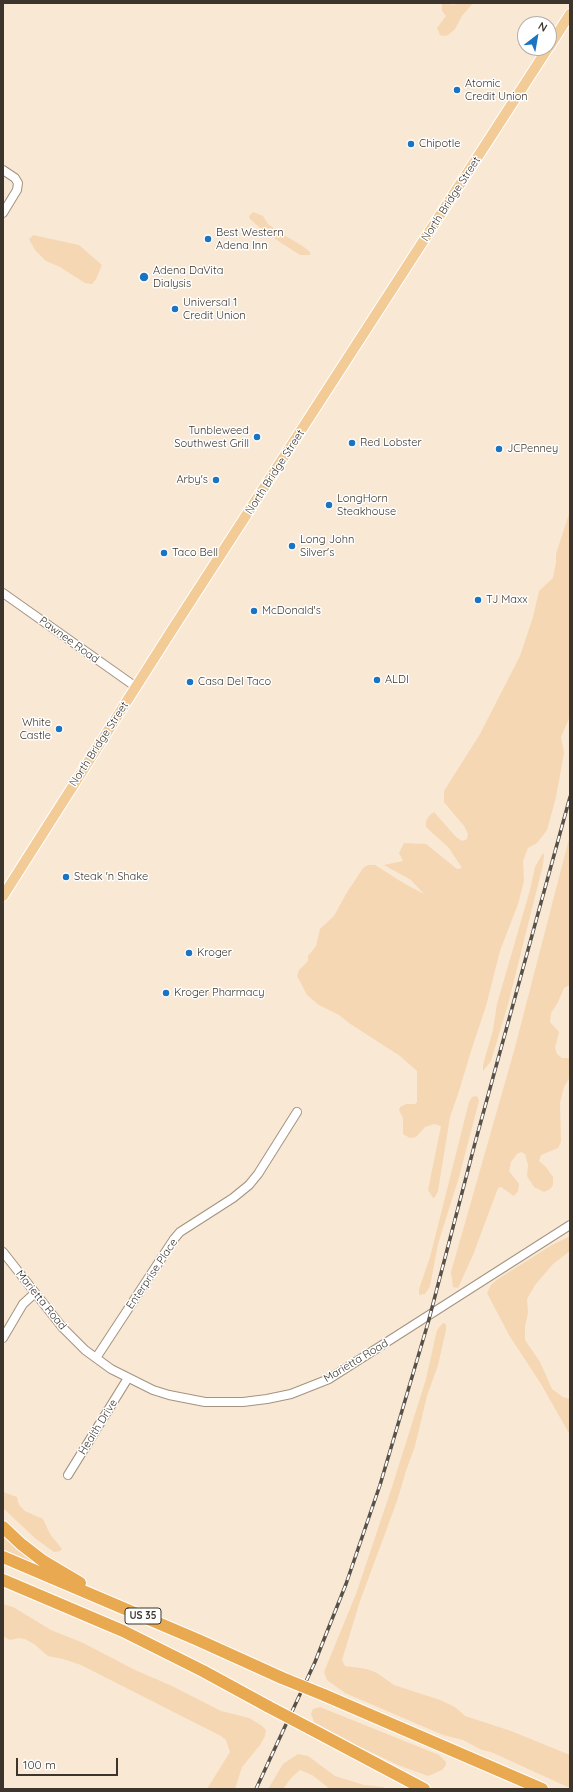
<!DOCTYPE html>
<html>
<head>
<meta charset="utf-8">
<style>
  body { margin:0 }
  #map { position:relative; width:573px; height:1792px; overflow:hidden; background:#f9e8d4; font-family:Quicksand,sans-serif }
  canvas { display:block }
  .frame { position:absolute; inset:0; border:4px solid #3b352d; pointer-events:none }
  .north { position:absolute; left:517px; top:16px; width:40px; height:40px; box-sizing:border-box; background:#fff; border:1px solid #b1aeab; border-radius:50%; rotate:31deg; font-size:11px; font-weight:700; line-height:16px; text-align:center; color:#3b352d }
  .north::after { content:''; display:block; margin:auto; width:14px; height:18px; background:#1b74c1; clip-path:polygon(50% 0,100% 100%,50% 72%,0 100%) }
  .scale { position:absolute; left:16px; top:1758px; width:102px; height:18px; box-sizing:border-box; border:2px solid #3b352d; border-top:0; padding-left:5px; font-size:12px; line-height:14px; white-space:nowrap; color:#3b352d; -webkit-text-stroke:3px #fff; paint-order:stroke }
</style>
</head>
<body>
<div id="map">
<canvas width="573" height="1792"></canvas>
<div class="frame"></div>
<div class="north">N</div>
<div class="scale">100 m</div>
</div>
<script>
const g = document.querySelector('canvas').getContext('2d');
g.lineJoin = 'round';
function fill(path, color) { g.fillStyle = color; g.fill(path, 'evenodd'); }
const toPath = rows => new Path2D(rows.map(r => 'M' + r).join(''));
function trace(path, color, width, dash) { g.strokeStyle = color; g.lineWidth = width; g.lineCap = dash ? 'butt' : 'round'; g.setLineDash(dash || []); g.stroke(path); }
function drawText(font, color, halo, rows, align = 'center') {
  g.font = font + ' Quicksand,sans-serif'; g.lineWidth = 3; g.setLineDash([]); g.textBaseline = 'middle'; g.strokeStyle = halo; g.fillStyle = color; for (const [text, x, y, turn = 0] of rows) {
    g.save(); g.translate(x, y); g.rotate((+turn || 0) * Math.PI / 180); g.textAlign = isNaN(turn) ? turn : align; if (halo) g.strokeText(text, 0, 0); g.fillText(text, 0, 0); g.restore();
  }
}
const green = toPath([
  [442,3,454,5,457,3,473,3,462,16,455,29,448,35,445,36,440,35,437,28,446,16,442,11],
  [253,212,263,216,268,224,279,232,304,247,310,252,310,255,300,255,266,233,250,219,249,216],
  [33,235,79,245,102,265,96,279,92,284,85,283,60,267,46,261,35,250,29,239],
  [570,511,570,716,561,737,564,753,556,797,547,830,537,843,528,848,523,861,524,881,518,904,500,951,486,1006,472,1048,458,1094,450,1117,438,1191,435,1197,433,1198,428,1190,441,1126,434,1124,425,1127,416,1137,410,1138,403,1134,403,1118,399,1110,400,1107,406,1104,415,1104,417,1102,417,1071,400,1056,349,1023,339,1015,319,1005,307,995,297,976,299,970,308,961,308,956,316,946,320,929,334,916,346,894,363,868,368,865,375,865,405,884,424,894,411,880,384,865,403,861,399,853,404,843,426,844,457,869,462,868,449,848,426,827,426,821,429,816,434,812,456,837,462,841,467,839,468,834,464,826,444,802,444,791,480,734,520,656,533,617,539,591,553,578,556,563,556,554],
  [570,835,570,985,564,988,558,1002,551,1013,550,1022,559,1032,555,1048,557,1054,562,1058,570,1058,570,1077,564,1087,560,1103,561,1142,558,1148,541,1155,539,1161,546,1167,553,1177,553,1185,550,1189,544,1192,534,1187,527,1176,528,1165,525,1154,521,1152,517,1154,511,1162,509,1171,519,1184,518,1191,514,1196,501,1187,498,1188,473,1255,458,1288,453,1287,451,1272,514,1051],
  [543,853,544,855,543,865,508,1004,491,1061,483,1071,483,1065,493,1030,497,1004,530,890,535,867],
  [477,1096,479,1101,459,1177,438,1244,430,1286,425,1294,419,1295,419,1289,430,1257,469,1102,472,1097],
  [570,1236,570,1251,553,1264,535,1285,527,1299,528,1313,525,1327,525,1340,540,1362,552,1389,563,1397,570,1399,570,1435,541,1384,509,1335,487,1293,491,1285,498,1279,552,1245],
  [443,1323,446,1324,446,1330,438,1365,427,1396,415,1446,406,1471,397,1501,360,1601,342,1660,345,1666,367,1669,377,1673,394,1685,440,1700,455,1707,465,1716,511,1731,570,1755,570,1788,491,1752,482,1750,463,1740,443,1735,345,1693,327,1680,324,1672,356,1594,392,1487,426,1379,437,1330],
  [3,1492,17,1497,19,1505,25,1511,43,1519,50,1534,62,1549,60,1551,54,1552,36,1539,5,1510,3,1508],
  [3,1536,12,1544,42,1567,3,1550],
  [3,1604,13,1607,51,1630,81,1642,135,1670,172,1686,221,1711,249,1718,261,1725,266,1730,265,1736,260,1745,242,1767,235,1789,207,1789,230,1752,226,1740,221,1736,81,1665,63,1659,48,1656,34,1644,25,1639,19,1638,10,1640,3,1636],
  [320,1707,439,1755,446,1762,446,1765,442,1770,428,1776,398,1765,362,1748,314,1722,311,1714,313,1709],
  [298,1754,308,1756,335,1776,364,1785,383,1787,386,1789,330,1789,312,1775,300,1770,291,1778,283,1789,268,1789,283,1764]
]);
const minor = toPath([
  [3,170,15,178,18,183,17,190,3,213],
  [3,593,136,687],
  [3,1252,62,1327,85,1350,111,1369,153,1390,169,1395,205,1402,243,1402,267,1399,291,1394,329,1379,570,1225],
  [3,1338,23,1304,35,1293],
  [96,1358,174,1239,180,1232,233,1198,249,1185,258,1174,297,1112],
  [68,1475,128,1378]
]);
const major = toPath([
  [549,47,570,14],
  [3,896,172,630,548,48]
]);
const highway = toPath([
  [3,1527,21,1544,43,1561,80,1583],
  [3,1557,198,1640,282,1678],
  [3,1580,123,1631,203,1671,269,1707],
  [324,1695,542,1789],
  [309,1728,424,1789]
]);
const rail = toPath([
  [256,1789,315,1662,346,1584,380,1485,428,1323,475,1143,570,797]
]);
const highwayBridge = toPath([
  [282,1678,324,1695],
  [269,1707,309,1728]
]);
const markers = [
  [457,90,4,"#1b74c1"],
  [411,144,4,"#1b74c1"],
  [208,239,4,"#1b74c1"],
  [144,277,5,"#1b74c1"],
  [175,309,4,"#1b74c1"],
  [257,437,4,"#1b74c1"],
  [352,443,4,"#1b74c1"],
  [499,449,4,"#1b74c1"],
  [216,480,4,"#1b74c1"],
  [329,505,4,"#1b74c1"],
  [292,546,4,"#1b74c1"],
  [164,553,4,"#1b74c1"],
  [478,600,4,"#1b74c1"],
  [254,611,4,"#1b74c1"],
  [377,680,4,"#1b74c1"],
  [190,682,4,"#1b74c1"],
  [59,729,4,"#1b74c1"],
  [66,877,4,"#1b74c1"],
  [189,953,4,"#1b74c1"],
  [166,993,4,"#1b74c1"]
];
const shields = [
  [143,1616,36]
];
const shieldNames = [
  ["US 35",143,1616]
];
const poiNames = [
  ["Atomic",465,84],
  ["Credit Union",465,97],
  ["Chipotle",419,144],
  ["Best Western",216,233],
  ["Adena Inn",216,246],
  ["Adena DaVita",153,271],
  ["Dialysis",153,284],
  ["Universal 1",183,303],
  ["Credit Union",183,316],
  ["Tunbleweed",249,431,"right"],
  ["Southwest Grill",249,444,"right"],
  ["Red Lobster",360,443],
  ["JCPenney",507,449],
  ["Arby's",208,480,"right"],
  ["LongHorn",337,499],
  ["Steakhouse",337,512],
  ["Long John",300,540],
  ["Silver's",300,553],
  ["Taco Bell",172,553],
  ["TJ Maxx",486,600],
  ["McDonald's",262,611],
  ["ALDI",385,680],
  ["Casa Del Taco",198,682],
  ["White",51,723,"right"],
  ["Castle",51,736,"right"],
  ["Steak 'n Shake",74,877],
  ["Kroger",197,953],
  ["Kroger Pharmacy",174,993]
];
const streetNames = [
  ["North Bridge Street",451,199,-57],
  ["North Bridge Street",275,472,-57],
  ["Pawnee Road",69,640,36],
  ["North Bridge Street",99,744,-57],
  ["Enterprise Place",152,1274,-56],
  ["Marietta Road",41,1300,51],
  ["Marietta Road",356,1361,-31],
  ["Health Drive",98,1427,-58]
];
fill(green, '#f5d7b3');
trace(minor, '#a39380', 10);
trace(major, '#fff', 12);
trace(highway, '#fff', 14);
trace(minor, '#fff', 8);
trace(major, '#f2cb96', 10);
trace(highway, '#e9a950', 12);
trace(rail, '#595147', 3.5);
trace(rail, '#fff', 2, [6]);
trace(highwayBridge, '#fff', 14, []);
trace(highwayBridge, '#e9a950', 12);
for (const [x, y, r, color] of markers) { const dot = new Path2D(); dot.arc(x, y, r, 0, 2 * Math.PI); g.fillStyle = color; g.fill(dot); trace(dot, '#fff', 1.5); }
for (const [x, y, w] of shields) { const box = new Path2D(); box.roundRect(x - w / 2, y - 8, w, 16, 3); g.fillStyle = '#fff'; g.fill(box); trace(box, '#3b352d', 1); }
drawText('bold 10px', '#3b352d', null, shieldNames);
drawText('11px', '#3b352d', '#fff', poiNames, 'left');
drawText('11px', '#3b352d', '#fff', streetNames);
</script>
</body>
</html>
